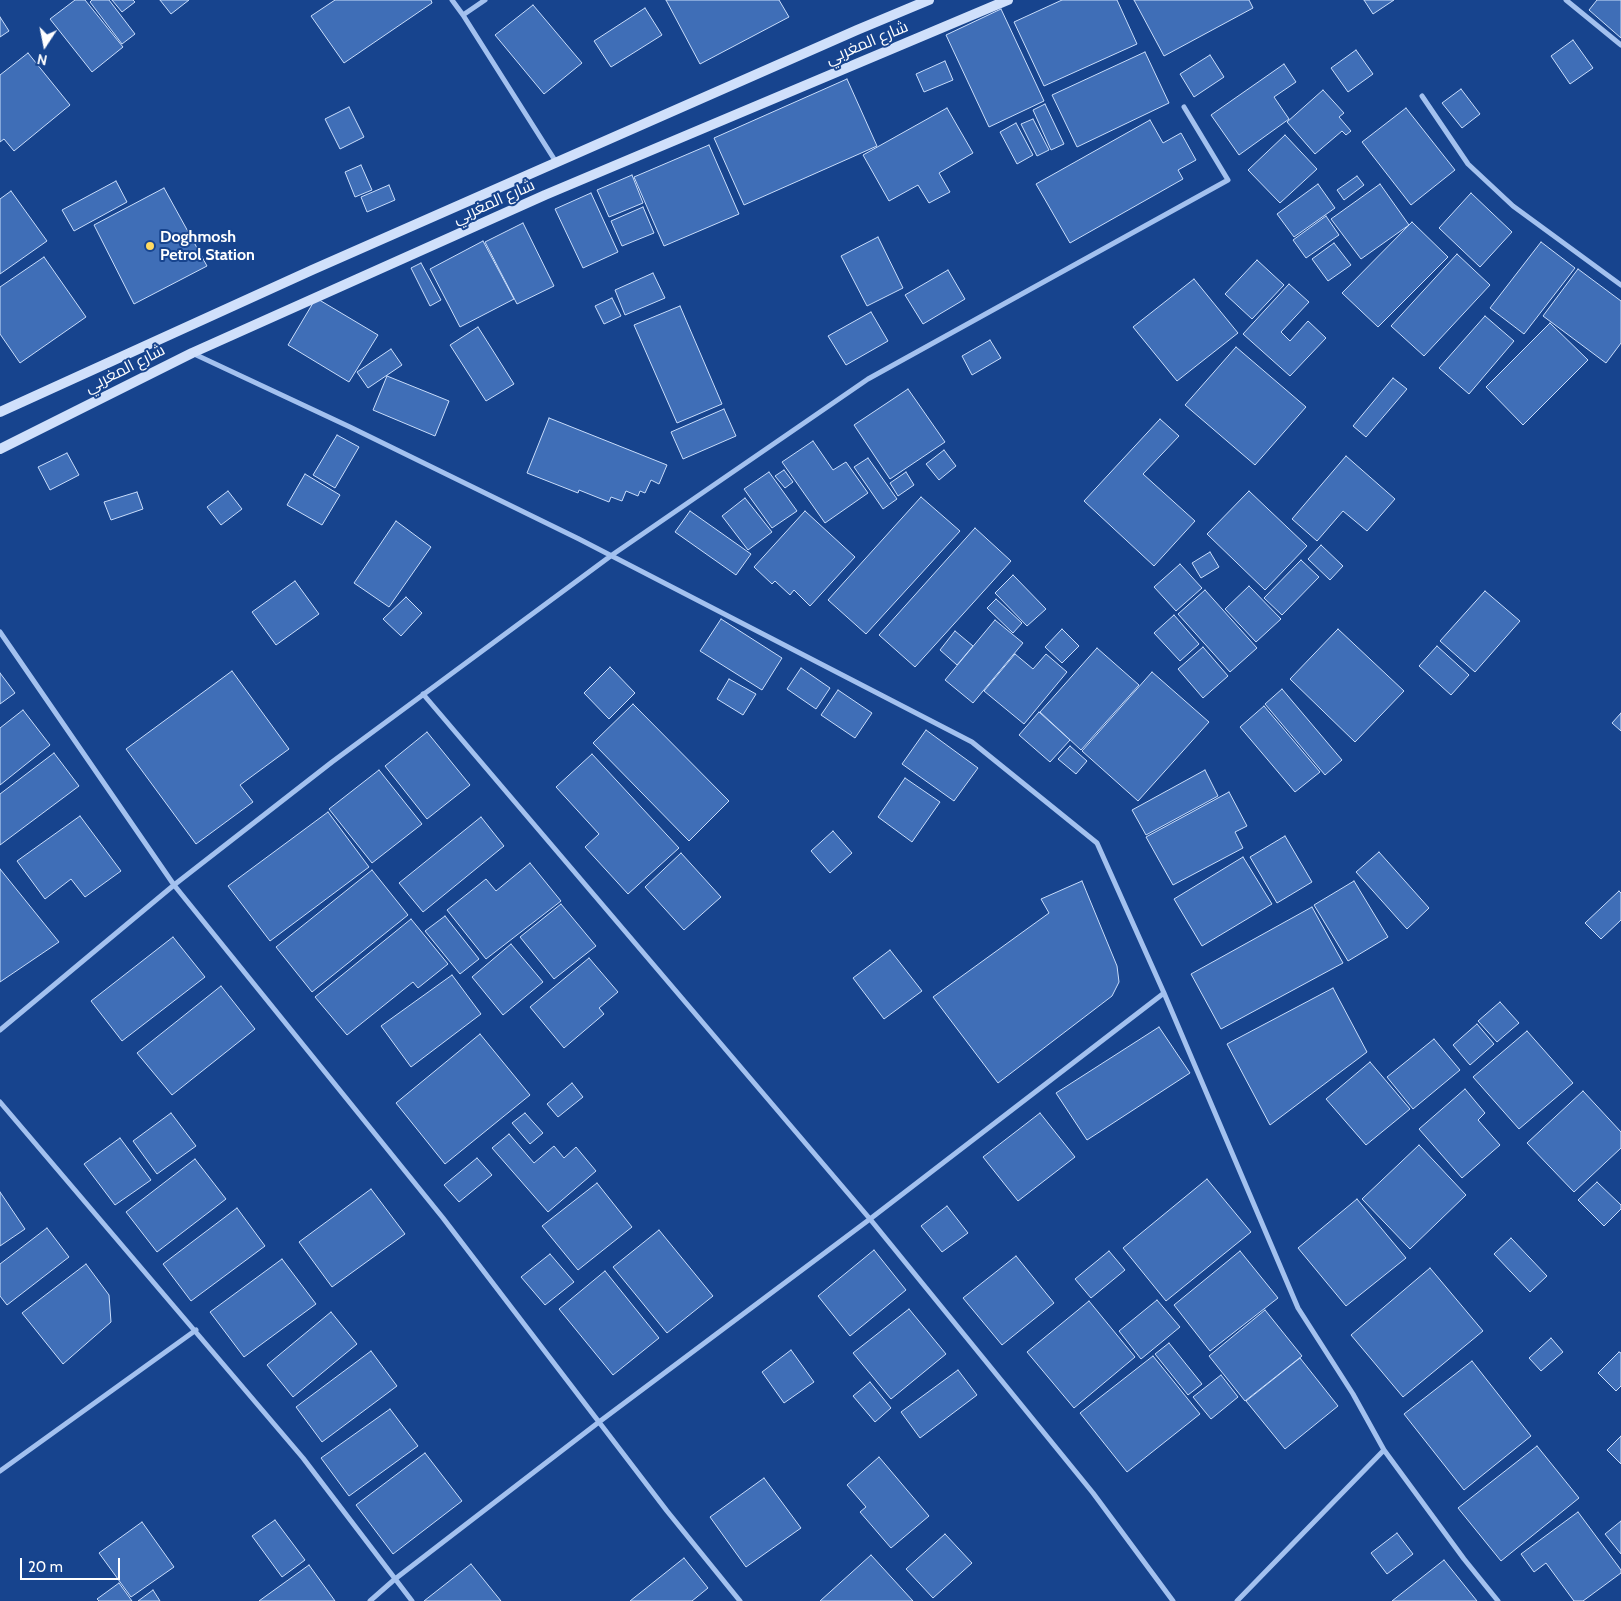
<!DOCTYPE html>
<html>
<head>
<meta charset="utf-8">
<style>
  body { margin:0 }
  #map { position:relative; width:1621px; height:1601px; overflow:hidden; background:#17448e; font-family:Cabin,sans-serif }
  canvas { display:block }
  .north { position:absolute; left:20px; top:20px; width:50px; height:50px; -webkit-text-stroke:4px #17448e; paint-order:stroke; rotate:191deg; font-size:14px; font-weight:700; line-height:20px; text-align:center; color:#fff }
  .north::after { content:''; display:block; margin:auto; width:18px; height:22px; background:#fff; clip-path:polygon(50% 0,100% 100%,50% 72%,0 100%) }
  .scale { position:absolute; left:20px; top:1558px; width:100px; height:22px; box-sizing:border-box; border:2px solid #fff; border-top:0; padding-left:6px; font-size:15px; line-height:18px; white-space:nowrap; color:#fff; -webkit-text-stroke:4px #17448e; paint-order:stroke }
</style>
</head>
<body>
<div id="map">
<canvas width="1621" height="1601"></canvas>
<div class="north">N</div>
<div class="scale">20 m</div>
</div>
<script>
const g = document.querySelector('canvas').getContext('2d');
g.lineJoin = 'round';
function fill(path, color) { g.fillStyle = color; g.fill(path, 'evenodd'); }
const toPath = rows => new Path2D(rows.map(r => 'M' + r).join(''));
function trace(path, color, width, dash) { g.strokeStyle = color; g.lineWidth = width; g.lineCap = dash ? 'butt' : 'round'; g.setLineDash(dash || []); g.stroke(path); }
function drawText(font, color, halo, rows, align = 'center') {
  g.font = font + ' Cabin,Cairo,sans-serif'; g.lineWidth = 4; g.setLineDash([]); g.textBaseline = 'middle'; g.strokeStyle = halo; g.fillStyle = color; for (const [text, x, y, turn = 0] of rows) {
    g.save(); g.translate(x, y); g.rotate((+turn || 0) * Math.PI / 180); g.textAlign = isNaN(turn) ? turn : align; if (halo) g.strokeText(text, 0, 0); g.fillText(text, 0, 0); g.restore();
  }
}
const building = toPath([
  [75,0,85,0,123,47,92,72,50,19,75,0],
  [92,0,109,0,135,34,122,44,90,2,92,0],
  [112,0,133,0,135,2,122,12,112,0],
  [160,0,189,0,171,14,160,0],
  [335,0,431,0,432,3,344,63,311,16,335,0],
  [666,0,779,0,789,17,700,64,666,0],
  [1062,0,1117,0,1137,44,1044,86,1014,22,1062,0],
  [1134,0,1249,0,1253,8,1164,56,1134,0],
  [1364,0,1394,0,1373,14,1364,0],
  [1597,0,1621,0,1621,38,1589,10,1597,0],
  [533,5,582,63,544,94,495,35,533,5],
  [645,8,662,35,611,67,594,41,645,8],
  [1001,9,1044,101,989,127,946,35,1001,9],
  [0,17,9,31,0,37,0,17],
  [1573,40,1593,68,1570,84,1551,56,1573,40],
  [1356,50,1373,74,1348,92,1331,68,1356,50],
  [1145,52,1169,103,1077,147,1052,95,1145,52],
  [28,53,70,105,14,151,4,139,0,142,0,75,28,53],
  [1210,55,1224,77,1194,97,1180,74,1210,55],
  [945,61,953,80,924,92,916,74,945,61],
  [1284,64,1296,82,1274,97,1289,119,1239,155,1211,115,1284,64],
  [847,79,877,146,744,205,714,138,847,79],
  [1461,89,1480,114,1462,128,1442,103,1461,89],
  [1323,90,1344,113,1339,117,1351,131,1346,135,1342,131,1315,154,1287,122,1323,90],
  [1045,104,1064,144,1051,150,1033,110,1045,104],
  [349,107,364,137,340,149,325,119,349,107],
  [947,108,973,153,939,173,950,192,929,203,918,185,889,201,863,155,947,108],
  [1406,108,1455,170,1411,205,1362,142,1406,108],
  [1033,119,1049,150,1037,156,1021,124,1033,119],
  [1150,120,1163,143,1181,133,1196,160,1178,170,1183,179,1070,243,1036,184,1150,120],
  [1016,123,1033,155,1017,164,1000,132,1016,123],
  [1285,135,1317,169,1280,203,1248,170,1285,135],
  [709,145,739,214,664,246,634,177,709,145],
  [361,165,372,190,355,197,345,172,361,165],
  [632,175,643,203,609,217,597,190,632,175],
  [1357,176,1364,185,1344,200,1337,190,1357,176],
  [116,181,127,202,74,231,62,210,116,181],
  [1318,184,1335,208,1294,237,1277,214,1318,184],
  [1380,184,1409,225,1361,259,1331,219,1380,184],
  [389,185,395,200,367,212,361,197,389,185],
  [164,188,207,266,134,304,94,225,164,188],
  [11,191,47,241,0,274,0,199,11,191],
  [591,193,618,252,583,268,555,209,591,193],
  [1471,193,1512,232,1480,267,1439,228,1471,193],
  [643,207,654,233,622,246,611,221,643,207],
  [1326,216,1339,235,1306,258,1293,240,1326,216],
  [1412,222,1448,257,1378,327,1342,293,1412,222],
  [523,223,554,286,517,304,485,242,523,223],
  [878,237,903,288,867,306,841,256,878,237],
  [483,241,514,299,460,327,430,269,483,241],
  [1541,242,1575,268,1524,334,1490,308,1541,242],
  [1334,243,1351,265,1328,281,1312,259,1334,243],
  [1457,254,1490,285,1424,356,1391,326,1457,254],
  [44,257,86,317,20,363,0,334,0,287,44,257],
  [1257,260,1284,285,1252,319,1225,294,1257,260],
  [421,263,441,300,430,306,411,268,421,263],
  [1578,269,1621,301,1621,343,1606,363,1543,316,1578,269],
  [948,270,965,299,923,324,905,295,948,270],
  [653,273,665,298,625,315,615,290,653,273],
  [1194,279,1238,333,1177,381,1133,327,1194,279],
  [1289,284,1309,302,1281,332,1290,341,1308,321,1326,338,1290,376,1243,334,1289,284],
  [316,298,378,335,349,382,288,345,316,298],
  [612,298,621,316,604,324,595,306,612,298],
  [680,306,722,404,677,423,634,325,680,306],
  [871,312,888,341,846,365,828,336,871,312],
  [1485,316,1514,341,1469,394,1439,368,1485,316],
  [1550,323,1588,360,1523,425,1486,387,1550,323],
  [478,327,514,384,486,401,450,345,478,327],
  [990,340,1001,358,972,375,962,356,990,340],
  [1236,347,1306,407,1255,465,1185,405,1236,347],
  [391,349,402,365,368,388,357,372,391,349],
  [387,376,449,401,435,436,373,410,387,376],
  [1393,378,1407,389,1366,437,1353,426,1393,378],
  [908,389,945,442,890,479,854,425,908,389],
  [724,409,736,436,683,459,671,432,724,409],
  [549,418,667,465,659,484,651,480,645,493,640,491,638,496,626,491,622,501,611,497,609,502,579,490,578,493,527,473,549,418],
  [1160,419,1179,436,1143,474,1195,521,1154,566,1084,501,1160,419],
  [337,435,359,447,335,488,313,475,337,435],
  [813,441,833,470,846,462,868,493,825,523,782,462,813,441],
  [944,450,956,466,939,480,926,464,944,450],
  [67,453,79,475,50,490,38,467,67,453],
  [1346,456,1395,499,1367,531,1343,511,1317,541,1292,519,1346,456],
  [868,458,897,499,883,509,854,467,868,458],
  [784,470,793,482,785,488,775,476,784,470],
  [769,472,797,511,772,528,744,489,769,472],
  [906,472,914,485,898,496,890,483,906,472],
  [305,474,340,495,322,525,287,505,305,474],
  [228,491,242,509,221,525,207,507,228,491],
  [1249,491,1307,546,1265,590,1207,534,1249,491],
  [137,492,143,509,111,520,104,502,137,492],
  [921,497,960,531,866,634,828,600,921,497],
  [745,498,772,532,748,550,722,516,745,498],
  [690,511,751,554,736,575,675,532,690,511],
  [805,511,855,557,810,606,794,590,790,595,775,581,772,584,754,567,805,511],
  [396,521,431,547,389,607,354,583,396,521],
  [975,528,1011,561,915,667,879,635,975,528],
  [1321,545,1343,566,1330,580,1308,559,1321,545],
  [1210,552,1219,567,1201,578,1192,563,1210,552],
  [1301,560,1319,577,1282,615,1264,598,1301,560],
  [1180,564,1202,588,1176,611,1154,587,1180,564],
  [1013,575,1046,609,1027,626,995,593,1013,575],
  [295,581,319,614,276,645,252,612,295,581],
  [1249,586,1281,619,1256,642,1225,609,1249,586],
  [1205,590,1257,648,1230,672,1178,614,1205,590],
  [1485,591,1520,621,1475,672,1440,641,1485,591],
  [406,597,422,613,401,636,383,619,406,597],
  [996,599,1022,623,1013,633,987,608,996,599],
  [1174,615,1199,644,1180,661,1154,633,1174,615],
  [721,619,782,658,762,690,700,651,721,619],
  [995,620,1023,643,973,703,945,680,995,620],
  [1062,629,1079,646,1062,663,1045,647,1062,629],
  [1338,629,1404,691,1355,742,1290,679,1338,629],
  [955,631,973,646,957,665,940,650,955,631],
  [1437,646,1469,675,1451,695,1419,666,1437,646],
  [1203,647,1228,676,1203,698,1178,669,1203,647],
  [1097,648,1139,685,1081,750,1040,712,1097,648],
  [1015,654,1033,669,1046,654,1067,672,1024,724,984,691,1015,654],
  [610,667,635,693,609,719,584,693,610,667],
  [801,668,830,688,816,709,787,689,801,668],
  [232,671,289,749,240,785,253,802,196,844,126,749,232,671],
  [1152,672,1209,722,1138,801,1082,751,1152,672],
  [0,673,15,693,0,704,0,673],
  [729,679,756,694,743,715,717,699,729,679],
  [1282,689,1342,760,1325,775,1265,704,1282,689],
  [838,690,872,713,855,738,821,715,838,690],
  [633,704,729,801,689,841,593,743,633,704],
  [1264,706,1320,772,1295,792,1240,727,1264,706],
  [23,710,50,745,0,785,0,728,23,710],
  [1039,712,1070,740,1050,762,1019,735,1039,712],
  [1621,713,1621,731,1612,723,1621,713],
  [926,730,978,768,954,801,902,764,926,730],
  [427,732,470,785,427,819,385,766,427,732],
  [1070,746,1087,761,1076,774,1058,759,1070,746],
  [54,753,79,786,0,845,0,794,54,753],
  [592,754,679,848,628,894,585,847,599,834,556,787,592,754],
  [379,770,422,824,372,863,329,809,379,770],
  [1205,770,1218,796,1146,835,1132,810,1205,770],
  [905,778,940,802,912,842,878,817,905,778],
  [1229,792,1247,826,1235,832,1243,848,1173,885,1146,837,1229,792],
  [328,812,369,867,270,941,228,886,328,812],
  [80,816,121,871,85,897,71,879,45,899,17,861,80,816],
  [481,817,504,846,423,912,399,883,481,817],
  [833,831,852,853,830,873,811,851,833,831],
  [1285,836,1312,882,1277,903,1250,857,1285,836],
  [1379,852,1429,908,1407,929,1356,872,1379,852],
  [681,853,721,897,684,930,645,887,681,853],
  [1243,857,1272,904,1202,946,1174,899,1243,857],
  [530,863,561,901,486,959,447,910,486,879,496,891,530,863],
  [0,869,59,942,0,982,0,869],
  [372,870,408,915,312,992,276,947,372,870],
  [1082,881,1117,966,1119,982,1112,996,998,1083,933,997,1049,913,1041,899,1082,881],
  [1354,881,1388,937,1348,961,1314,905,1354,881],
  [1619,891,1621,893,1621,920,1601,939,1585,923,1619,891],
  [561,904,596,946,554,979,520,937,561,904],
  [1312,907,1343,963,1221,1029,1191,974,1312,907],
  [445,916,479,959,460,974,425,931,445,916],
  [411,919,448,964,418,988,413,982,347,1035,315,997,411,919],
  [173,937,205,977,122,1041,91,1001,173,937],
  [511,944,543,982,503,1015,472,977,511,944],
  [890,950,922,991,884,1019,853,978,890,950],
  [589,958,618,992,599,1008,604,1014,564,1048,530,1007,589,958],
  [452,975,481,1014,411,1067,381,1026,452,975],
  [221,986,255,1029,172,1095,137,1053,221,986],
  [1333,988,1367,1052,1270,1125,1227,1044,1333,988],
  [1500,1002,1519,1023,1497,1042,1478,1021,1500,1002],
  [1477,1024,1494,1044,1470,1065,1453,1045,1477,1024],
  [1159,1027,1190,1073,1087,1140,1056,1093,1159,1027],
  [1527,1031,1573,1083,1519,1129,1473,1077,1527,1031],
  [480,1034,530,1095,445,1164,396,1103,480,1034],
  [1434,1039,1460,1070,1413,1109,1387,1077,1434,1039],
  [1370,1062,1410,1109,1366,1145,1326,1099,1370,1062],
  [572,1083,583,1097,558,1117,547,1104,572,1083],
  [1465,1089,1485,1113,1478,1120,1500,1145,1462,1178,1419,1129,1465,1089],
  [1583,1091,1621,1132,1621,1148,1574,1192,1527,1143,1583,1091],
  [171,1113,196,1146,157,1174,133,1141,171,1113],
  [525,1113,543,1133,530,1144,512,1123,525,1113],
  [1040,1113,1075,1157,1018,1201,983,1157,1040,1113],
  [509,1134,534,1163,554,1146,564,1158,576,1147,596,1171,548,1212,492,1148,509,1134],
  [120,1138,151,1180,115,1205,84,1164,120,1138],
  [1419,1145,1466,1195,1410,1249,1362,1199,1419,1145],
  [477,1158,492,1175,459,1202,444,1185,477,1158],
  [195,1159,226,1199,157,1252,126,1212,195,1159],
  [1207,1179,1251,1232,1166,1301,1123,1248,1207,1179],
  [1597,1182,1621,1205,1621,1209,1604,1226,1578,1200,1597,1182],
  [597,1183,632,1227,578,1270,542,1226,597,1183],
  [371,1189,405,1234,332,1287,299,1242,371,1189],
  [0,1192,25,1229,0,1246,0,1192],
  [1357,1199,1406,1258,1346,1306,1298,1248,1357,1199],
  [947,1206,968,1233,942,1252,921,1226,947,1206],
  [237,1208,265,1246,191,1301,163,1264,237,1208],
  [47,1228,69,1257,7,1305,0,1296,0,1264,47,1228],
  [659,1230,713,1296,667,1333,613,1267,659,1230],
  [1511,1238,1547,1276,1530,1292,1494,1254,1511,1238],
  [874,1250,906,1290,850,1336,818,1296,874,1250],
  [1109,1251,1125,1270,1091,1298,1075,1279,1109,1251],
  [1240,1251,1278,1298,1210,1351,1174,1305,1240,1251],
  [550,1254,574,1282,545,1305,521,1277,550,1254],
  [1016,1256,1054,1303,1002,1345,963,1298,1016,1256],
  [282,1259,316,1304,244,1357,210,1312,282,1259],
  [86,1264,109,1295,111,1322,63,1364,22,1313,86,1264],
  [1430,1268,1483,1331,1403,1397,1351,1335,1430,1268],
  [605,1271,659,1338,613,1375,559,1309,605,1271],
  [1157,1300,1180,1327,1141,1359,1119,1331,1157,1300],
  [1089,1301,1135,1357,1074,1408,1027,1352,1089,1301],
  [909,1309,946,1354,891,1399,853,1353,909,1309],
  [1265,1310,1302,1356,1245,1401,1209,1356,1265,1310],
  [331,1312,357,1344,293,1397,267,1365,331,1312],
  [1551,1338,1563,1352,1541,1371,1529,1358,1551,1338],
  [1169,1343,1202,1384,1188,1395,1155,1354,1169,1343],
  [791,1350,814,1382,784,1403,762,1372,791,1350],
  [371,1351,397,1386,322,1442,296,1407,371,1351],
  [1619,1352,1621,1353,1621,1386,1616,1391,1598,1373,1619,1352],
  [1153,1356,1200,1414,1127,1472,1080,1413,1153,1356],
  [1300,1358,1338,1406,1285,1449,1246,1401,1300,1358],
  [1472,1361,1531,1436,1464,1490,1404,1414,1472,1361],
  [958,1370,977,1395,920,1438,901,1412,958,1370],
  [1221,1375,1238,1397,1211,1419,1193,1397,1221,1375],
  [870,1382,891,1408,875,1422,853,1396,870,1382],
  [390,1409,418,1446,349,1496,321,1458,390,1409],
  [1621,1436,1621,1464,1607,1450,1621,1436],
  [1537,1446,1579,1498,1501,1561,1458,1508,1537,1446],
  [425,1453,462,1501,393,1554,356,1505,425,1453],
  [879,1457,929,1516,891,1548,860,1512,866,1507,847,1485,879,1457],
  [764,1478,801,1528,746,1567,710,1517,764,1478],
  [1578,1512,1621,1570,1621,1573,1583,1601,1574,1601,1546,1563,1534,1572,1521,1554,1578,1512],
  [275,1520,305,1560,282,1577,252,1536,275,1520],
  [1621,1521,1621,1554,1605,1534,1621,1521],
  [142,1522,174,1567,131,1597,99,1553,142,1522],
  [1397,1533,1413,1554,1387,1574,1371,1553,1397,1533],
  [945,1534,972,1563,933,1598,906,1569,945,1534],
  [871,1555,913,1601,820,1601,871,1555],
  [684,1558,708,1588,692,1601,630,1601,684,1558],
  [1444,1560,1477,1601,1392,1601,1444,1560],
  [471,1564,501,1601,424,1601,471,1564],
  [309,1565,335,1601,259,1601,309,1565],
  [119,1583,132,1601,99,1601,97,1599,119,1583],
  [153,1590,160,1601,138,1601,153,1590]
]);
const minor = toPath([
  [452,0,463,15,556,162],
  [1566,0,1621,45],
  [463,15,485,0],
  [1422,96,1468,164,1513,206,1621,285],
  [192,353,350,427,579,539,972,742,1097,843,1164,993,1298,1308,1353,1394,1384,1450,1464,1559,1498,1601],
  [0,632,174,885,443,1218,667,1511,740,1601],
  [423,694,870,1219,1093,1493,1173,1601],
  [0,1030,174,885,332,762,612,555,868,379,1228,180,1184,107],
  [0,1102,303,1458,412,1601],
  [0,1471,196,1330],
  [370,1601,395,1579,599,1422,870,1219,1164,993],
  [1237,1601,1384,1450]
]);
const secondary = toPath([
  [0,412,312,270,857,30,929,0],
  [0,449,192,353,545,195,1008,0]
]);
const markers = [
  [150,246,5,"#ffda61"]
];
const streetNames = [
  ["شارع المغربي",867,43,-23],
  ["شارع المغربي",494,202,-24],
  ["شارع المغربي",125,369,-27]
];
const poiNames = [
  ["Doghmosh",160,237],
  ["Petrol Station",160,255]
];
fill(building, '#3f6eb7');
trace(building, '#c9ddfb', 1);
trace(minor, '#a3c1ef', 5);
trace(secondary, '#d0e0fb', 10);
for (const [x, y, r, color] of markers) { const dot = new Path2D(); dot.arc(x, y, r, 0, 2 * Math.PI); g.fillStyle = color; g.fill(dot); trace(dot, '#17448e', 2); }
drawText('16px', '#fff', '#17448e', streetNames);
drawText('bold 16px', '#fff', '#17448e', poiNames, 'left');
</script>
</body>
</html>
